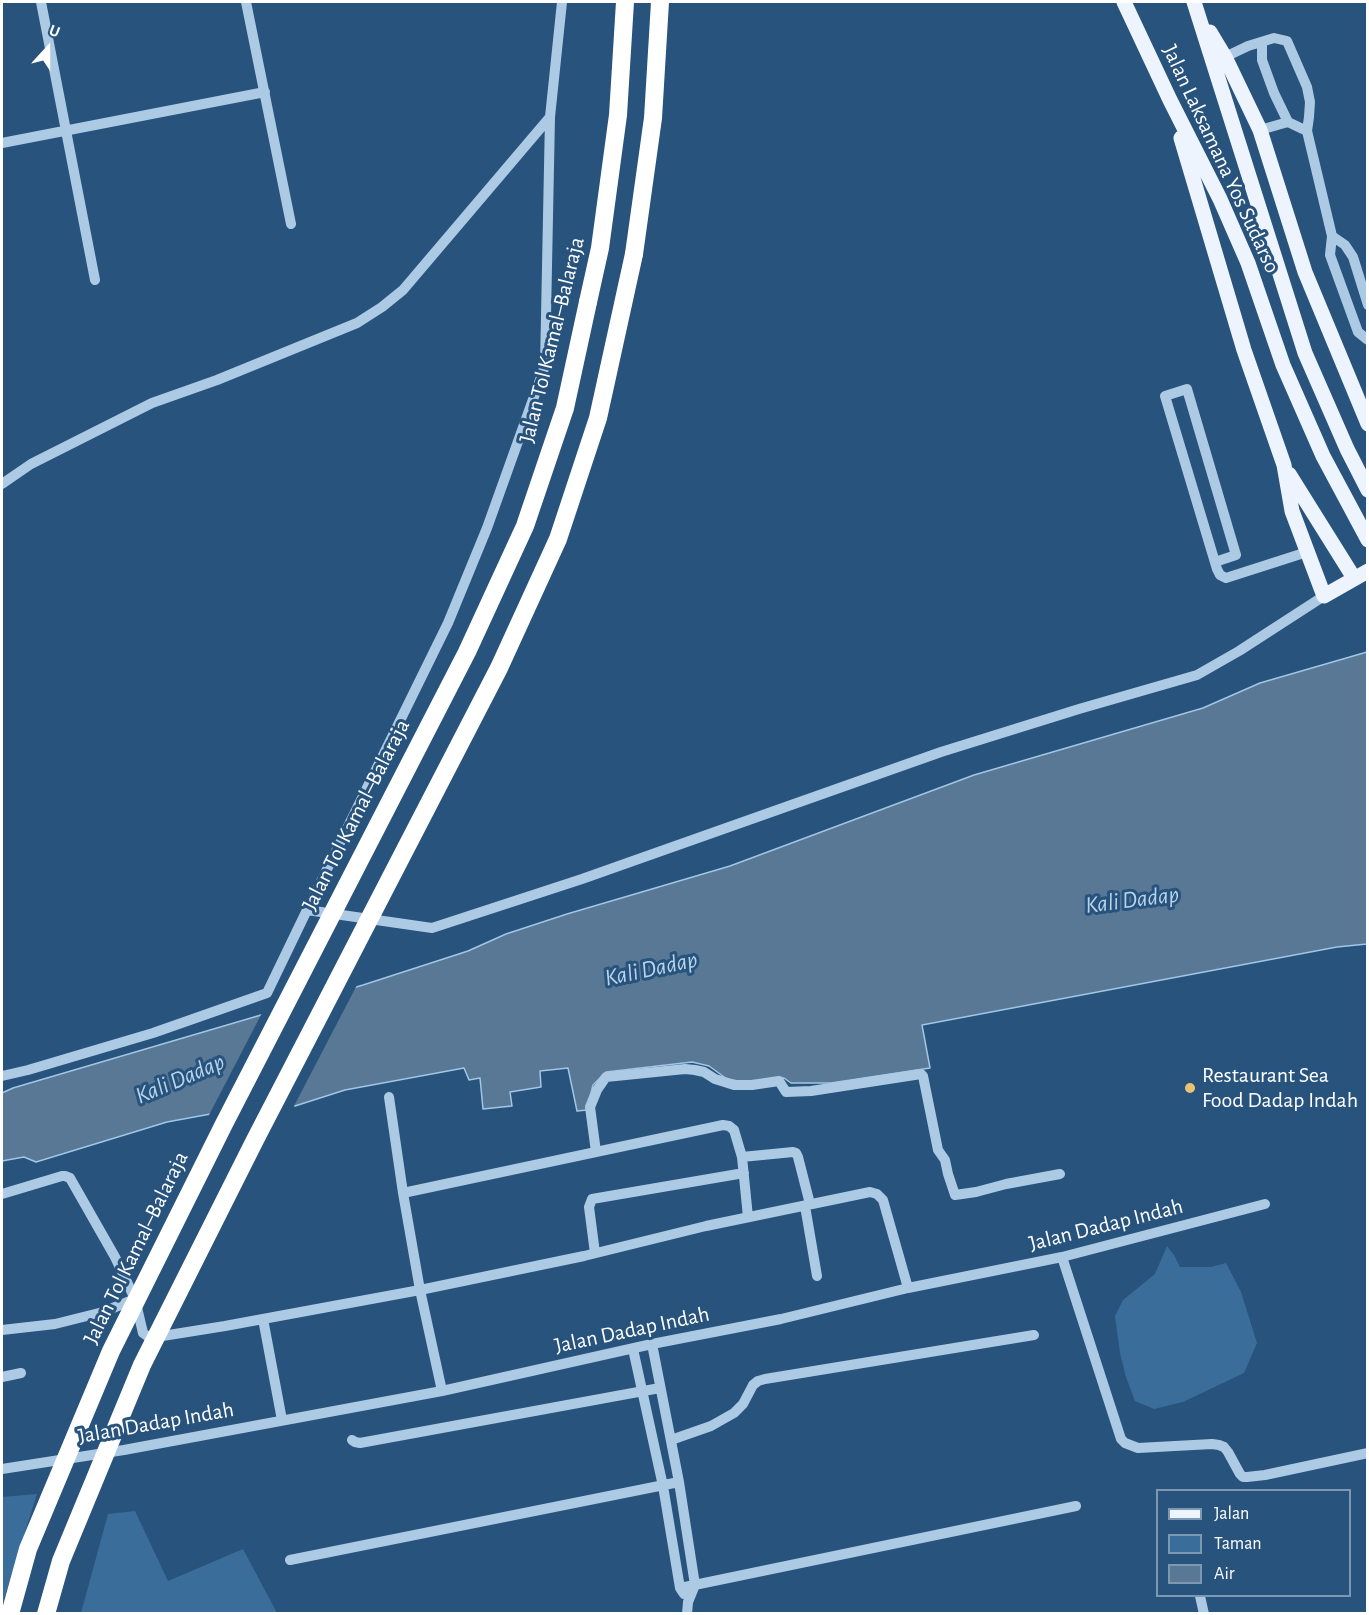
<!DOCTYPE html>
<html>
<head>
<meta charset="utf-8">
<style>
  body { margin:0 }
  #map { position:relative; width:1369px; height:1615px; overflow:hidden; background:#27537d; font-family:"Alegreya Sans",sans-serif }
  canvas { display:block }
  .frame { position:absolute; inset:0; border:3px solid #fff; pointer-events:none }
  .legend { position:absolute; left:1156px; top:1489px; width:195px; height:108px; box-sizing:border-box; background:#27537d; border:2px solid #7d98b1; margin:0; padding:8px 10px; list-style:none; font-size:18px; color:#fff }
  .legend li { display:flex; align-items:center; gap:12px; height:30px }
  .legend b { width:30px; border:2px solid #7d98b1 }
  .north { position:absolute; left:18px; top:18px; width:60px; height:60px; -webkit-text-stroke:4px #27537d; paint-order:stroke; rotate:21deg; font-size:16px; font-weight:700; line-height:24px; text-align:center; color:#fff }
  .north::after { content:''; display:block; margin:auto; width:21px; height:27px; background:#fff; clip-path:polygon(50% 0,100% 100%,50% 72%,0 100%) }
</style>
</head>
<body>
<div id="map">
<canvas width="1369" height="1615"></canvas>
<div class="frame"></div>
<ul class="legend">
<li><b style="height:8px;background:#edf4fd"></b>Jalan</li>
<li><b style="height:16px;background:#3b6d9b"></b>Taman</li>
<li><b style="height:16px;background:#597896"></b>Air</li>
</ul>
<div class="north">U</div>
</div>
<script>
const g = document.querySelector('canvas').getContext('2d');
g.lineJoin = 'round';
function fill(path, color) { g.fillStyle = color; g.fill(path, 'evenodd'); }
const toPath = rows => new Path2D(rows.map(r => 'M' + r).join(''));
function trace(path, color, width, dash) { g.strokeStyle = color; g.lineWidth = width; g.lineCap = dash ? 'butt' : 'round'; g.setLineDash(dash || []); g.stroke(path); }
function drawText(font, color, halo, rows, align = 'center') {
  g.font = font + ' "Alegreya Sans",sans-serif'; g.lineWidth = 6; g.setLineDash([]); g.textBaseline = 'middle'; g.strokeStyle = halo; g.fillStyle = color; for (const [text, x, y, turn = 0] of rows) {
    g.save(); g.translate(x, y); g.rotate((+turn || 0) * Math.PI / 180); g.textAlign = isNaN(turn) ? turn : align; if (halo) g.strokeText(text, 0, 0); g.fillText(text, 0, 0); g.restore();
  }
}
const green = toPath([
  [1167,1246,1174,1255,1180,1267,1211,1267,1226,1263,1241,1292,1257,1343,1244,1373,1183,1402,1154,1409,1135,1401,1126,1377,1120,1353,1115,1316,1123,1300,1155,1274],
  [37,1494,4,1599,2,1606,2,1497],
  [135,1511,168,1581,243,1549,277,1613,81,1613,108,1514]
]);
const water = toPath([
  [1367,652,1367,944,1337,947,922,1025,930,1068,831,1083,791,1083,784,1078,744,1082,727,1079,709,1066,692,1062,606,1072,593,1085,587,1110,577,1111,568,1068,540,1071,541,1087,510,1092,512,1106,483,1109,480,1078,469,1080,464,1068,345,1090,295,1106,269,1096,235,1101,227,1111,167,1122,36,1162,24,1157,2,1161,2,1093,13,1088,363,985,468,951,506,934,567,914,730,866,974,775,1203,708,1260,683,1367,652]
]);
const pier = toPath([
  [358,983,293,1108,268,1099,236,1104,228,1113,208,1117,263,1011]
]);
const minor = toPath([
  [41,2,95,280],
  [246,2,291,224],
  [1262,42,1262,60,1274,93,1288,122,1307,131],
  [1225,57,1248,46,1274,38,1287,41,1307,87,1310,102,1309,117,1307,131,1332,236,1330,255,1358,332,1368,340],
  [1260,130,1288,122],
  [2,143,265,92],
  [1332,236,1345,245,1353,257,1368,305],
  [2,484,31,464,152,403,217,380,357,323,382,307,403,290,550,117],
  [1215,562,1236,555,1187,389,1165,396,1217,569,1220,575,1226,578,1307,552],
  [307,910,448,623,487,528,545,366,550,117,562,2],
  [2,1076,28,1070,153,1033,267,993,307,910,432,928,582,879,941,752,1079,709,1197,675,1239,651,1324,596],
  [389,1097,403,1193,420,1290,442,1391],
  [596,1152,590,1107,597,1090,606,1077,685,1069,695,1070,704,1072,715,1079,734,1085,752,1085,779,1081,786,1092,811,1091,921,1074,923,1076,938,1150,945,1160,948,1174,955,1195,976,1192,1006,1184,1060,1174],
  [403,1193,723,1125,729,1126,734,1130,742,1157],
  [2,1194,62,1176,65,1176,70,1178,115,1257,135,1299,143,1333,150,1338,225,1326,420,1290,584,1256,706,1226,870,1192,877,1194,883,1200,908,1288],
  [805,1206,817,1276],
  [748,1217,742,1157,793,1152,796,1153,798,1157,810,1204],
  [595,1253,589,1207,592,1199,744,1173],
  [1062,1257,1121,1439,1125,1443,1138,1448,1212,1444,1219,1445,1224,1447,1228,1452,1240,1474,1243,1477,1247,1477,1265,1475,1368,1453],
  [263,1319,282,1420],
  [2,1330,55,1324,103,1312,135,1299],
  [652,1344,679,1482,695,1585,688,1602,687,1614],
  [633,1349,663,1486,680,1588,684,1594],
  [2,1377,21,1373],
  [352,1440,355,1442,360,1443,660,1388],
  [671,1440,711,1426,734,1413,743,1404,753,1385,758,1381,765,1379,1034,1335],
  [2,1469,124,1450,442,1391,652,1344,781,1319,908,1288,1062,1257,1265,1204],
  [290,1560,679,1482],
  [680,1588,1076,1506],
  [1200,1596,1204,1614]
]);
const major = toPath([
  [1124,2,1170,100,1220,199,1248,263,1283,365,1323,456,1368,540],
  [1194,2,1305,353,1347,449,1368,490],
  [1210,32,1225,57,1260,130,1305,272,1368,424],
  [1181,138,1244,350,1284,465,1292,511,1324,596,1368,571],
  [1289,474,1354,578]
]);
const highway = toPath([
  [634,254,653,118,660,2],
  [588,302,600,248,618,115,625,2]
]);
const highwayBridge = toPath([
  [10,1614,28,1549,111,1351,224,1124,467,652,525,526,565,408,588,302],
  [46,1614,61,1561,142,1365,255,1140,499,668,558,539,598,418,634,254]
]);
const markers = [
  [1190,1088,6,"#ecc173"]
];
const streetNames = [
  ["Jalan Laksamana Yos Sudarso",1221,159,65],
  ["Jalan Tol Kamal–Balaraja",552,340,-76],
  ["Jalan Tol Kamal–Balaraja",356,815,-63],
  ["Jalan Dadap Indah",1106,1225,-14],
  ["Jalan Tol Kamal–Balaraja",136,1248,-64],
  ["Jalan Dadap Indah",632,1330,-12],
  ["Jalan Dadap Indah",156,1423,-10]
];
const poiNames = [
  ["Restaurant Sea",1202,1075],
  ["Food Dadap Indah",1202,1100]
];
const waterNames = [
  ["Kali Dadap",1132,900,-7],
  ["Kali Dadap",651,969,-12],
  ["Kali Dadap",180,1079,-23]
];
fill(green, '#3b6d9b');
fill(water, '#597896');
trace(water, '#a2c6e5', 1.5);
fill(pier, '#27537d');
trace(minor, '#adcae5', 10);
trace(major, '#edf4fd', 15);
trace(highway, '#fff', 18);
trace(highwayBridge, '#fff', 18);
for (const [x, y, r, color] of markers) { const dot = new Path2D(); dot.arc(x, y, r, 0, 2 * Math.PI); g.fillStyle = color; g.fill(dot); trace(dot, '#27537d', 2); }
drawText('22px', '#fff', '#27537d', streetNames);
drawText('22px', '#fff', '#27537d', poiNames, 'left');
drawText('italic 24px', '#b8d4ec', '#27537d', waterNames);
</script>
</body>
</html>
